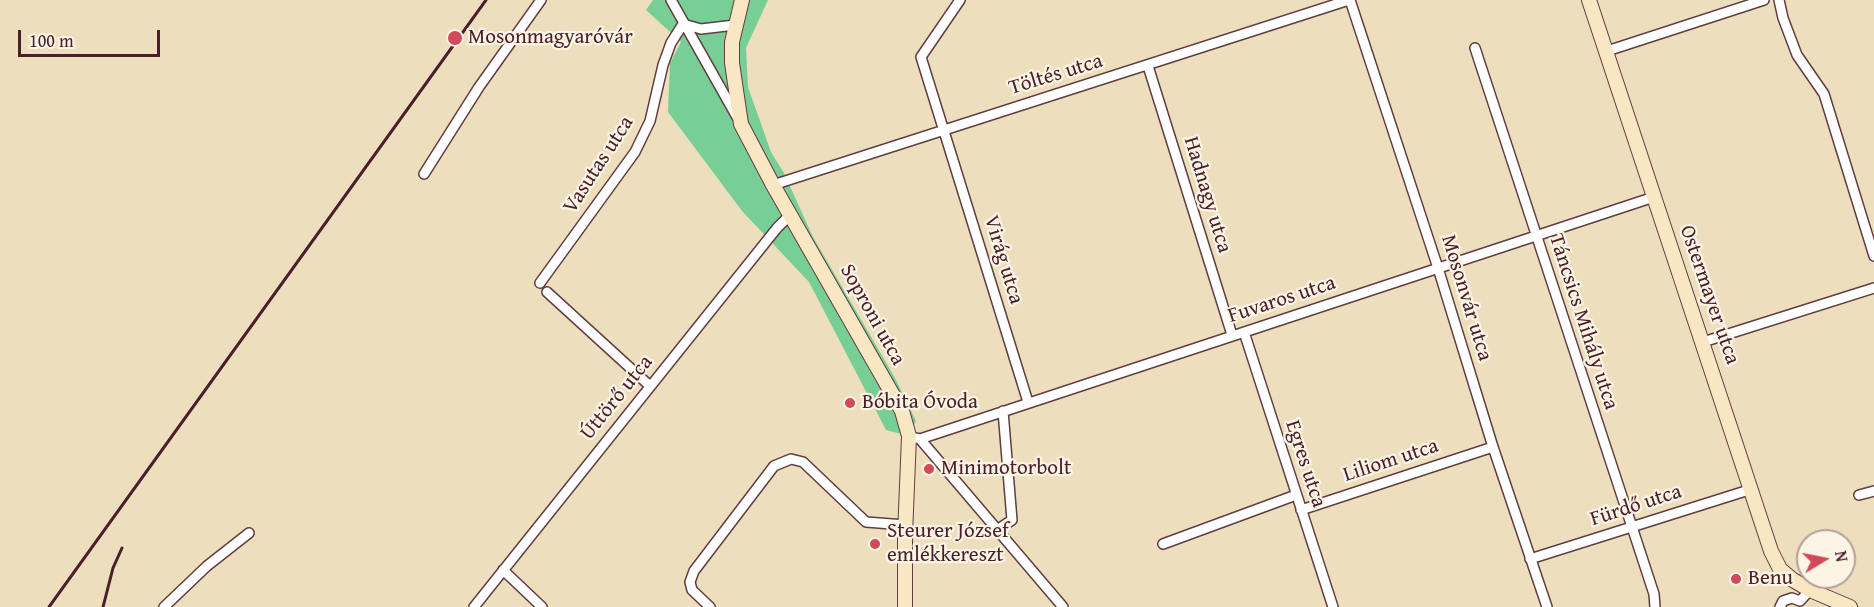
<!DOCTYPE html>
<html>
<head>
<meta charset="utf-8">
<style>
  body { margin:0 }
  #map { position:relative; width:1874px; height:607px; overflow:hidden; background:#eddfbd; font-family:"Gentium Book Plus",serif }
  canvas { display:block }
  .north { position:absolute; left:1796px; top:529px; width:60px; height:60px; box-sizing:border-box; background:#fcf5e5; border:2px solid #b59f9b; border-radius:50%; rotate:80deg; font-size:16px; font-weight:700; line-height:24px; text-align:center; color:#4a1f2b }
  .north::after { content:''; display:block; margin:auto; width:21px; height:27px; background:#d1495b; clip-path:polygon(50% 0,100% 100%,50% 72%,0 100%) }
  .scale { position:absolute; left:18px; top:30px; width:142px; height:27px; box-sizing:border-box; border:3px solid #4a1f2b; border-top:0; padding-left:8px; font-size:18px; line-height:21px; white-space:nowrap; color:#4a1f2b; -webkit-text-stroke:4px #fcf5e5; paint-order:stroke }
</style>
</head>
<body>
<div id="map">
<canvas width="1874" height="607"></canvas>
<div class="north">N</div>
<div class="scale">100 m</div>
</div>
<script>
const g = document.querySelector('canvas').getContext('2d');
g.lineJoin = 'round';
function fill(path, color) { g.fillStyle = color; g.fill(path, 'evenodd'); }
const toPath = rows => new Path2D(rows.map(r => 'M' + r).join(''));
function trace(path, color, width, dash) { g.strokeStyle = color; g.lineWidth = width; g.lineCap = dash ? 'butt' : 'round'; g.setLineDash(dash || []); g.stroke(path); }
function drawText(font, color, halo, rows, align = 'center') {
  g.font = font + ' "Gentium Book Plus",serif'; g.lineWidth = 4.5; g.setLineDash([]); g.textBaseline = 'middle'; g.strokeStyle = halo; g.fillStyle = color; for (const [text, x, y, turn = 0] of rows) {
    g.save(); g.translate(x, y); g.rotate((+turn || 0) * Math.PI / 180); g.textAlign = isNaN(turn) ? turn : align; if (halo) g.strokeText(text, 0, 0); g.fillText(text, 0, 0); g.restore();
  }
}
const green = toPath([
  [653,0,768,0,746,48,748,87,771,152,784,173,813,237,895,378,916,421,909,436,886,430,809,282,742,211,668,112,670,63,681,42,646,10]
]);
const street = toPath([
  [671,0,737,117],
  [960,0,921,57,1028,402],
  [1350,0,1438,268,1493,447,1547,607],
  [1779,0,1783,18,1797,55,1824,94,1874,256],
  [683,24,701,29,735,25],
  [1475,48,1654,594,1655,607],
  [1607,51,1764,0],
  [1148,66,1232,335],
  [424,174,479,87,541,0],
  [773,185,1349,0],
  [540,283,635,152,650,121,663,65,671,43,683,24],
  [547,292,650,386],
  [1244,332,1333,607],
  [1703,342,1874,288],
  [916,438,920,439,1063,607],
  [920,439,1654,197],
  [1859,495,1874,491],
  [1301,510,1493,447],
  [997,530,1012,520,1003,411],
  [1163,544,1296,495],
  [1530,559,1752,489],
  [503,570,542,607],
  [164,607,207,566,249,533],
  [474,607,777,228,791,214],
  [710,607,692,590,690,582,694,571,774,466,791,459,803,462,866,522,905,525],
  [1780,607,1783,601,1792,598,1800,601,1810,590]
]);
const secondary = toPath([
  [742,0,732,42,732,63,741,124,773,185,902,411,909,436,905,535,905,607],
  [1589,0,1771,551,1780,569,1793,580,1810,590,1850,607]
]);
const rail = toPath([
  [49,607,486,0],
  [103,607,113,568,122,548]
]);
const markers = [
  [455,38,8,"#d1495b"],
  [850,403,6,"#d1495b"],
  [929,469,6,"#d1495b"],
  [875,544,6,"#d1495b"],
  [1736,579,6,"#d1495b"]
];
const poiNames = [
  ["Mosonmagyaróvár",468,38],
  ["Bóbita Óvoda",862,403],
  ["Minimotorbolt",941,469],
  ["Steurer József",887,532],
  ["emlékkereszt",887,556],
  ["Benu",1748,579]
];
const streetNames = [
  ["Töltés utca",1056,75,-17],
  ["Vasutas utca",599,165,-57],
  ["Hadnagy utca",1207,195,73],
  ["Virág utca",1003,260,73],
  ["Ostermayer utca",1709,295,71],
  ["Mosonvár utca",1466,298,73],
  ["Fuvaros utca",1282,300,-18],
  ["Soproni utca",872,315,61],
  ["Táncsics Mihály utca",1583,322,72],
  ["Úttörő utca",617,398,-51],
  ["Liliom utca",1391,461,-18],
  ["Egres utca",1305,464,72],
  ["Fürdő utca",1636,506,-18]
];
fill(green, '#78cf95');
trace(street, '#623c41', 12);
trace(secondary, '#623c41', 16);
trace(street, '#fff', 9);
trace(secondary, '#f9e7c3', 14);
trace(rail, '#4a1f2b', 3);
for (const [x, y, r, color] of markers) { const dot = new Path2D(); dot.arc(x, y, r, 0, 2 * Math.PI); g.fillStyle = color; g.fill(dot); trace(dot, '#fcf5e5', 2); }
drawText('21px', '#4a1f2b', '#fcf5e5', poiNames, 'left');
drawText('21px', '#4a1f2b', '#fcf5e5', streetNames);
</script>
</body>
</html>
